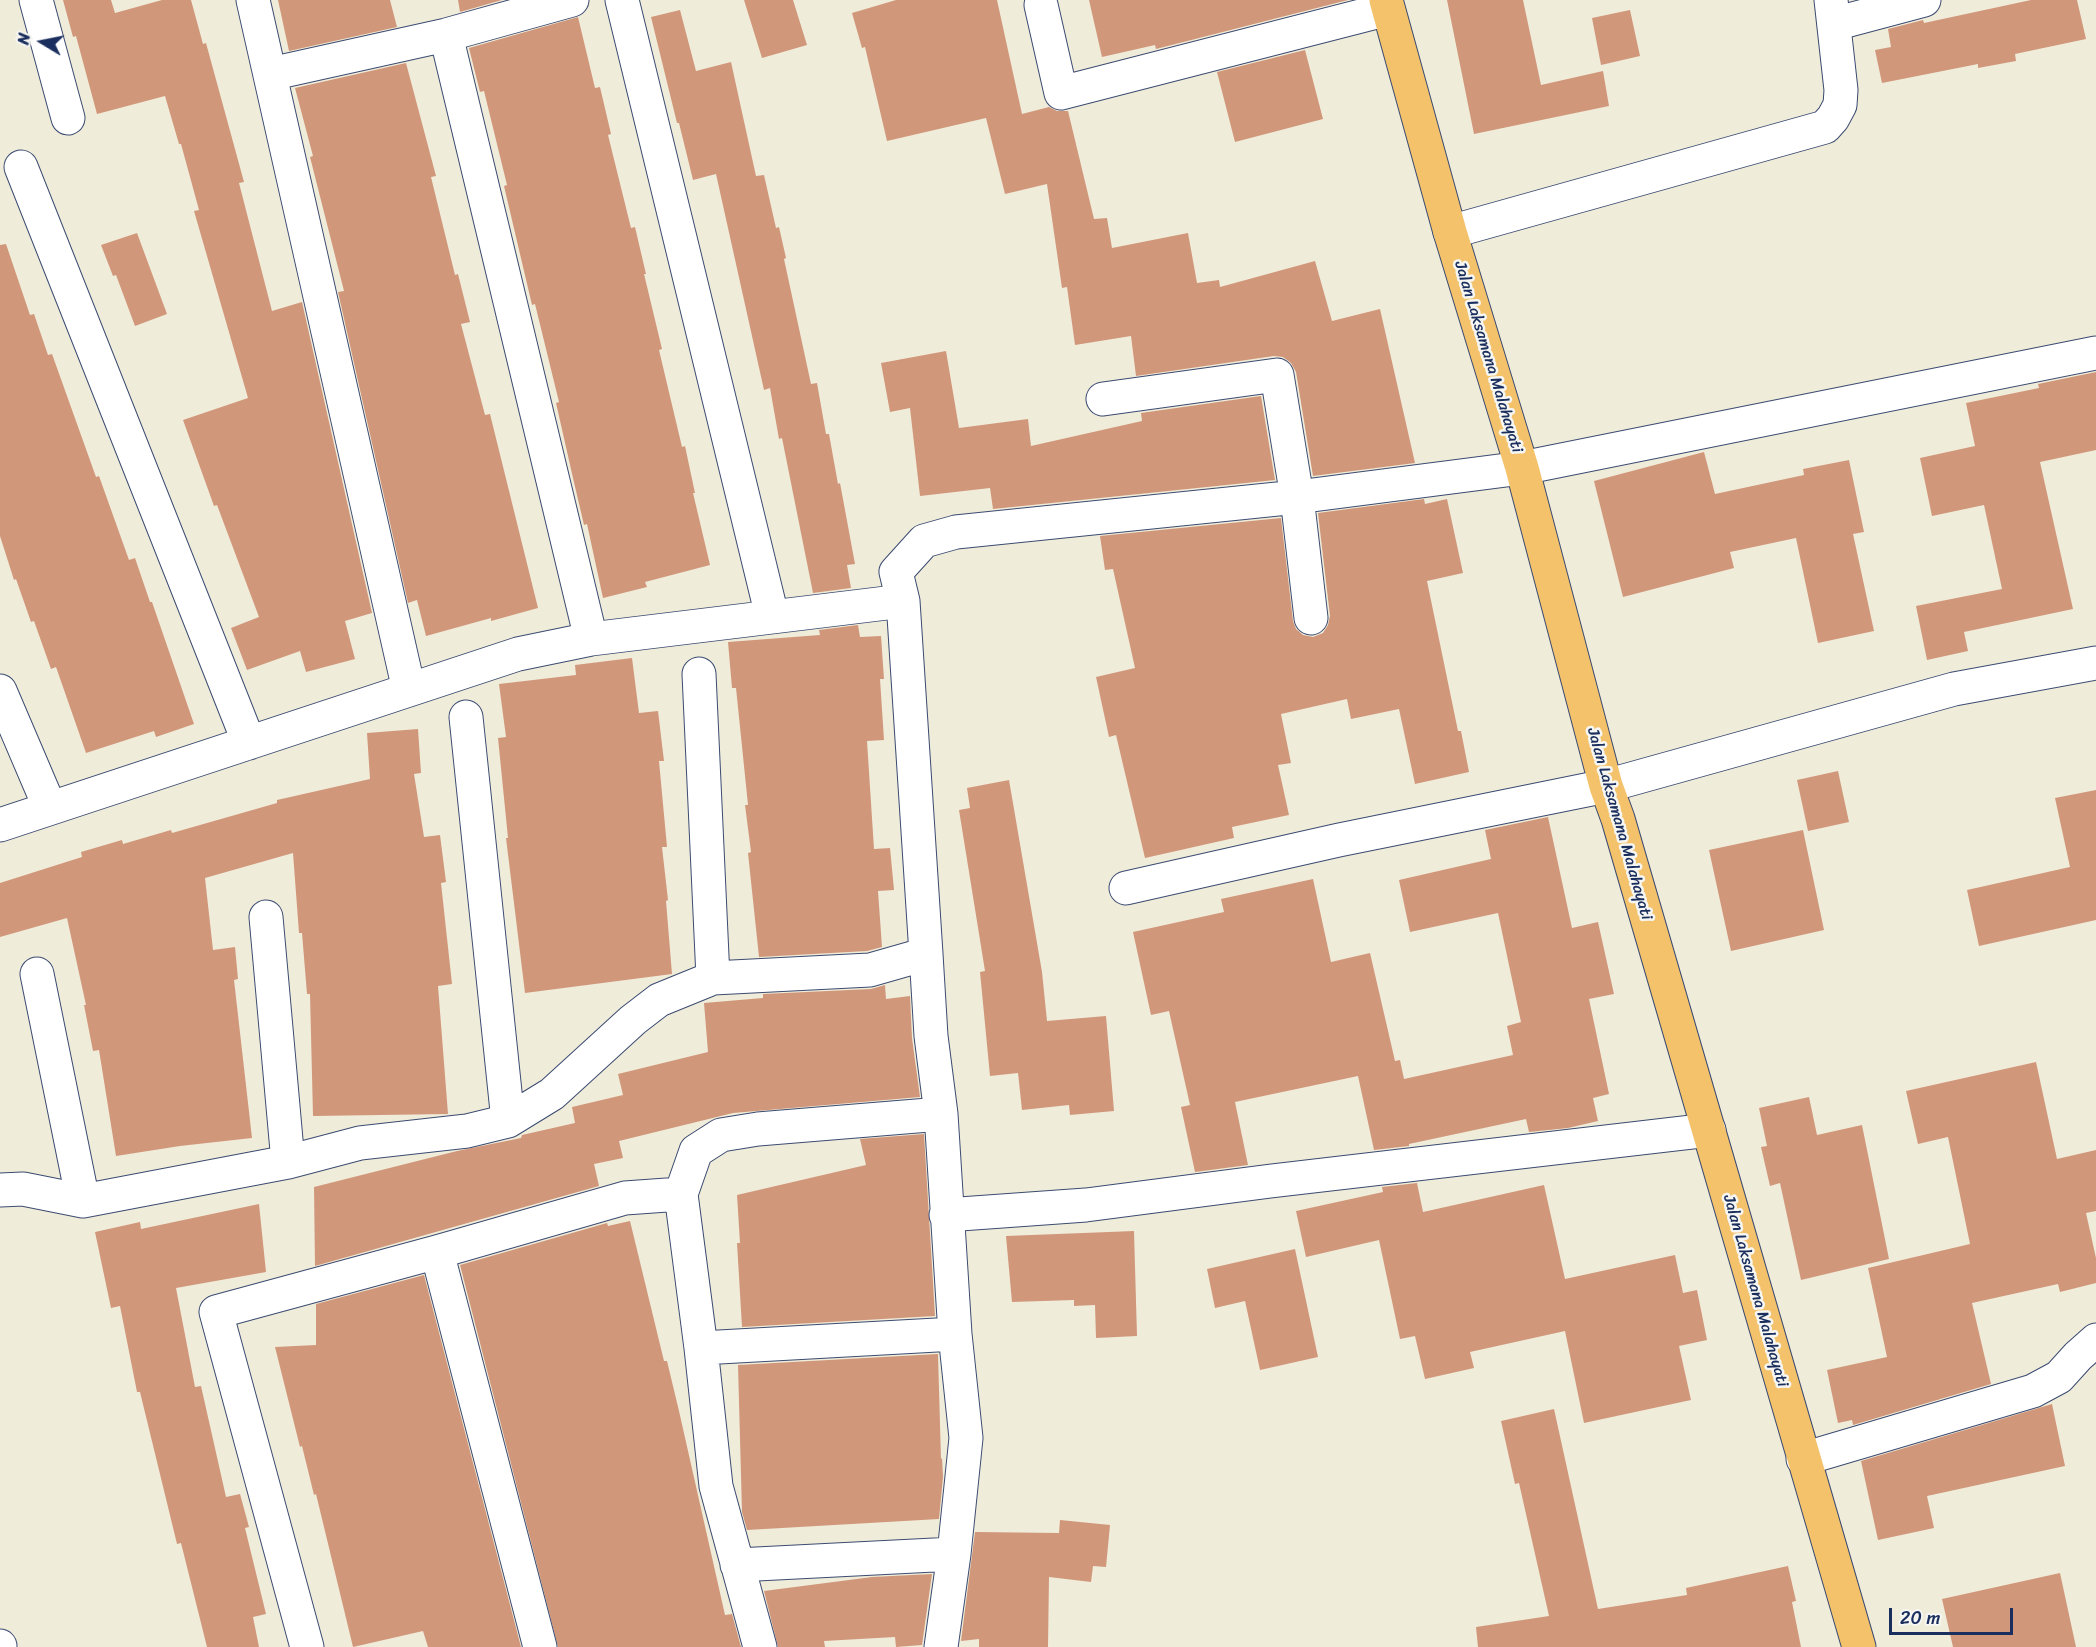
<!DOCTYPE html>
<html>
<head>
<meta charset="utf-8">
<style>
  body { margin:0 }
  #map { position:relative; width:2096px; height:1647px; overflow:hidden; background:#f0ecda; font-family:Sriracha,sans-serif }
  canvas { display:block }
  .north { position:absolute; left:12px; top:12px; width:60px; height:60px; -webkit-text-stroke:4px #f6f6f2; paint-order:stroke; rotate:280deg; font-size:16px; font-weight:700; line-height:24px; text-align:center; color:#1b2f5e }
  .north::after { content:''; display:block; margin:auto; width:21px; height:27px; background:#1b2f5e; clip-path:polygon(50% 0,100% 100%,50% 72%,0 100%) }
  .scale { position:absolute; left:1889px; top:1608px; width:124px; height:27px; box-sizing:border-box; border:3px solid #1b2f5e; border-top:0; padding-left:8px; font-size:18px; line-height:21px; white-space:nowrap; color:#1b2f5e; -webkit-text-stroke:4px #f6f6f2; paint-order:stroke }
</style>
</head>
<body>
<div id="map">
<canvas width="2096" height="1647"></canvas>
<div class="north">N</div>
<div class="scale">20 m</div>
</div>
<script>
const g = document.querySelector('canvas').getContext('2d');
g.lineJoin = 'round';
function fill(path, color) { g.fillStyle = color; g.fill(path, 'evenodd'); }
const toPath = rows => new Path2D(rows.map(r => 'M' + r).join(''));
function trace(path, color, width, dash) { g.strokeStyle = color; g.lineWidth = width; g.lineCap = dash ? 'butt' : 'round'; g.setLineDash(dash || []); g.stroke(path); }
function drawText(font, color, halo, rows, align = 'center') {
  g.font = font + ' Sriracha,sans-serif'; g.lineWidth = 5; g.setLineDash([]); g.textBaseline = 'middle'; g.strokeStyle = halo; g.fillStyle = color; for (const [text, x, y, turn = 0] of rows) {
    g.save(); g.translate(x, y); g.rotate((+turn || 0) * Math.PI / 180); g.textAlign = isNaN(turn) ? turn : align; if (halo) g.strokeText(text, 0, 0); g.fillText(text, 0, 0); g.restore();
  }
}
const building = toPath([
  [63,0,111,0,115,13,162,0,191,0,203,44,206,43,244,182,239,183,272,311,302,302,372,613,345,621,355,659,306,672,300,651,247,670,231,628,259,617,217,505,214,506,183,420,248,398,194,211,199,210,181,144,179,144,165,96,97,114,76,36,73,37],
  [278,0,390,0,397,27,289,51],
  [458,0,502,0,460,12],
  [744,0,793,0,807,45,762,58],
  [896,0,997,0,1022,114,1049,107,1057,111,1068,111,1094,219,1107,218,1112,248,1188,233,1197,283,1219,280,1220,287,1315,261,1332,321,1380,309,1415,463,1313,476,1296,372,1291,363,1283,357,1274,356,1136,376,1131,336,1075,345,1067,287,1062,288,1047,184,1005,194,986,118,887,141,865,47,862,48,852,13],
  [1089,0,1348,0,1156,49,1155,45,1102,57],
  [1447,0,1523,0,1541,85,1603,71,1609,106,1474,134],
  [2031,0,2077,0,2086,39,2015,54,2016,61,1978,68,1978,64,1882,83,1875,50,1891,47,1888,29,1923,20,1924,23],
  [680,10,696,71,731,62,756,176,764,175,776,228,779,227,786,258,784,259,811,384,817,383,826,434,829,434,838,484,840,483,855,564,847,565,851,588,813,593,782,438,779,439,770,388,764,390,716,174,693,180,679,123,677,123,651,17],
  [1630,10,1640,56,1601,65,1592,18],
  [578,17,595,88,600,87,611,134,608,135,631,228,635,227,646,274,644,274,662,349,659,350,682,447,685,446,695,493,693,493,710,565,645,582,647,587,603,598,587,524,584,525,573,478,556,403,559,402,535,304,532,305,504,186,507,185,484,91,480,92,469,48],
  [1305,50,1323,119,1235,142,1217,72],
  [406,63,436,176,431,177,455,275,458,274,470,322,461,324,485,415,490,414,538,608,491,621,491,618,426,636,417,600,408,603,338,292,344,291,310,157,313,156,295,88],
  [137,233,167,314,135,326,116,275,113,276,101,245],
  [6,244,30,315,34,314,48,355,52,354,96,477,99,476,129,560,135,558,150,602,152,602,194,724,156,737,154,731,86,753,56,667,51,669,34,621,31,622,16,579,14,580,0,536,0,245],
  [946,351,959,428,1028,419,1031,446,1142,421,1141,413,1261,396,1275,480,993,509,990,488,920,496,910,408,890,412,881,363],
  [2096,372,2096,450,2040,462,2073,609,1964,632,1968,651,1927,660,1916,606,2002,589,1984,505,1932,516,1920,458,1975,446,1966,403,2039,388,2038,384],
  [1704,452,1715,494,1804,475,1803,469,1849,460,1864,532,1853,534,1874,631,1818,643,1796,538,1730,552,1734,568,1623,597,1594,481],
  [1424,499,1425,504,1447,499,1463,573,1427,581,1458,731,1461,731,1469,772,1415,784,1399,709,1351,719,1347,699,1281,714,1291,763,1278,765,1289,815,1232,827,1234,838,1145,858,1116,735,1109,737,1096,677,1135,668,1113,569,1105,570,1100,536,1281,518,1293,621,1296,629,1303,635,1313,637,1323,633,1328,625,1330,616,1318,513],
  [858,625,860,637,881,636,884,679,880,679,884,740,867,741,874,849,890,848,894,890,878,891,882,947,867,951,759,957,748,853,751,852,745,805,748,805,736,688,732,688,728,642,820,635,819,630],
  [632,658,639,713,658,711,664,761,659,761,667,847,662,847,668,900,666,901,672,974,525,993,506,838,508,838,498,738,506,737,499,684,576,675,575,665],
  [418,729,421,773,414,774,424,837,440,835,446,882,441,883,452,984,438,986,448,1114,313,1116,310,994,307,994,302,933,299,933,293,853,205,878,213,950,235,947,238,979,234,980,252,1138,180,1146,116,1156,99,1050,93,1051,84,1005,86,1005,67,918,0,937,0,883,82,857,81,852,122,840,123,844,171,830,172,833,277,803,277,800,370,779,367,733],
  [1838,771,1849,822,1808,831,1797,780],
  [1009,780,1042,972,1047,1021,1106,1016,1114,1111,1070,1115,1069,1105,1022,1110,1018,1073,990,1076,980,972,985,971,959,810,970,808,967,788],
  [2096,790,2096,920,1979,946,1967,890,2070,867,2055,798],
  [1548,817,1572,928,1598,922,1614,994,1589,999,1609,1094,1593,1098,1598,1121,1568,1128,1529,1132,1526,1119,1409,1144,1409,1146,1374,1150,1358,1076,1235,1102,1248,1165,1195,1172,1181,1107,1190,1105,1169,1011,1151,1015,1133,932,1224,912,1221,899,1313,879,1331,962,1370,953,1395,1061,1400,1060,1404,1079,1513,1055,1507,1026,1521,1022,1498,913,1410,932,1399,880,1491,859,1485,830],
  [1803,830,1824,930,1731,951,1709,850],
  [885,985,886,999,910,996,912,1038,920,1097,733,1113,619,1141,623,1158,594,1164,599,1186,315,1266,314,1187,457,1151,521,1138,522,1135,575,1123,572,1107,623,1095,618,1074,708,1052,704,1003,763,998,763,994,871,989],
  [2036,1062,2057,1159,2096,1150,2096,1211,2086,1213,2096,1258,2096,1283,2060,1292,2058,1284,1972,1303,1991,1384,1853,1425,1852,1420,1838,1423,1827,1370,1887,1357,1868,1268,1970,1244,1948,1137,1918,1144,1906,1091],
  [1809,1097,1817,1135,1862,1125,1889,1259,1801,1280,1780,1183,1770,1186,1761,1147,1767,1146,1759,1108],
  [924,1134,935,1316,742,1327,737,1243,740,1243,737,1195,866,1165,860,1139],
  [1417,1183,1423,1212,1544,1185,1565,1279,1675,1255,1683,1293,1697,1290,1707,1340,1679,1346,1691,1400,1584,1423,1565,1331,1470,1352,1474,1368,1425,1379,1415,1336,1400,1339,1379,1240,1306,1257,1296,1211,1383,1192,1382,1187],
  [259,1204,266,1272,176,1288,195,1387,201,1386,226,1497,240,1494,249,1527,245,1528,266,1614,253,1617,259,1647,207,1647,181,1543,177,1544,140,1392,137,1392,120,1306,111,1308,95,1232,140,1222,141,1229],
  [630,1221,664,1361,667,1361,679,1411,725,1615,732,1614,741,1647,558,1647,460,1265,607,1223,608,1226],
  [1134,1231,1137,1336,1096,1338,1095,1305,1074,1306,1074,1300,1012,1302,1006,1236],
  [1295,1249,1318,1357,1260,1370,1245,1301,1215,1308,1207,1269],
  [424,1275,521,1647,428,1647,423,1631,353,1647,316,1494,314,1495,302,1446,300,1447,275,1347,316,1345,316,1304],
  [938,1354,941,1459,942,1458,943,1477,939,1519,747,1530,742,1512,738,1365],
  [2052,1404,2065,1466,1927,1496,1934,1528,1878,1540,1861,1461],
  [1554,1409,1598,1609,1687,1595,1686,1588,1788,1566,1796,1601,1792,1602,1801,1647,1478,1647,1476,1627,1549,1616,1519,1483,1515,1484,1501,1421],
  [1060,1520,1110,1525,1106,1567,1093,1566,1091,1582,1049,1577,1048,1647,979,1647,979,1639,961,1641,975,1532,1059,1533],
  [2060,1573,2076,1647,1953,1647,1942,1599],
  [932,1574,922,1645,896,1647,895,1637,824,1641,825,1647,778,1647,764,1591,872,1577]
]);
const minor = toPath([
  [36,0,68,118],
  [253,0,409,690],
  [622,0,772,616],
  [1041,5,1061,93],
  [1834,24,1924,0],
  [446,35,591,639],
  [270,74,446,35,572,0],
  [1062,87,1061,93,1388,9],
  [21,167,249,743],
  [1450,232,1825,127,1833,118,1840,105,1841,90,1831,0],
  [1103,399,1277,375,1297,497,1311,618],
  [903,601,896,572,924,541,956,532,1297,497,1522,468,2096,353],
  [699,674,713,978],
  [0,691,50,808],
  [466,717,508,1121],
  [0,825,518,654,591,639,903,601,926,954],
  [1126,888,1339,840,1606,786,1954,689,2096,663],
  [266,917,288,1162],
  [37,974,83,1201],
  [0,1190,23,1189,83,1201,288,1162,360,1143,467,1131,508,1121,552,1094,633,1020,659,1000,713,978,870,970,926,954,931,1036,941,1114,955,1334,966,1438,954,1554,941,1647],
  [681,1194,701,1348,716,1486,760,1647],
  [946,1215,1086,1205,1271,1181,1709,1130],
  [437,1252,540,1647],
  [701,1348,955,1334],
  [1803,1459,2033,1391,2059,1377,2078,1356,2096,1340],
  [737,1565,954,1554],
  [0,1646,0,1647],
  [307,1647,216,1312,437,1252,625,1198,681,1194,696,1151,721,1135,758,1129,941,1114]
]);
const trunk = toPath([
  [1386,0,1450,232,1522,468,1606,786,1618,819,1859,1647]
]);
const streetNames = [
  ["Jalan Laksamana Malahayati",1488,357,73],
  ["Jalan Laksamana Malahayati",1619,824,74],
  ["Jalan Laksamana Malahayati",1755,1291,74]
];
fill(building, '#d1977b');
trace(minor, '#3b4b71', 35);
trace(trunk, '#3b4b71', 35);
trace(minor, '#fff', 33);
trace(trunk, '#f3c26a', 33);
drawText('16px', '#1b2f5e', '#f6f6f2', streetNames);
</script>
</body>
</html>
